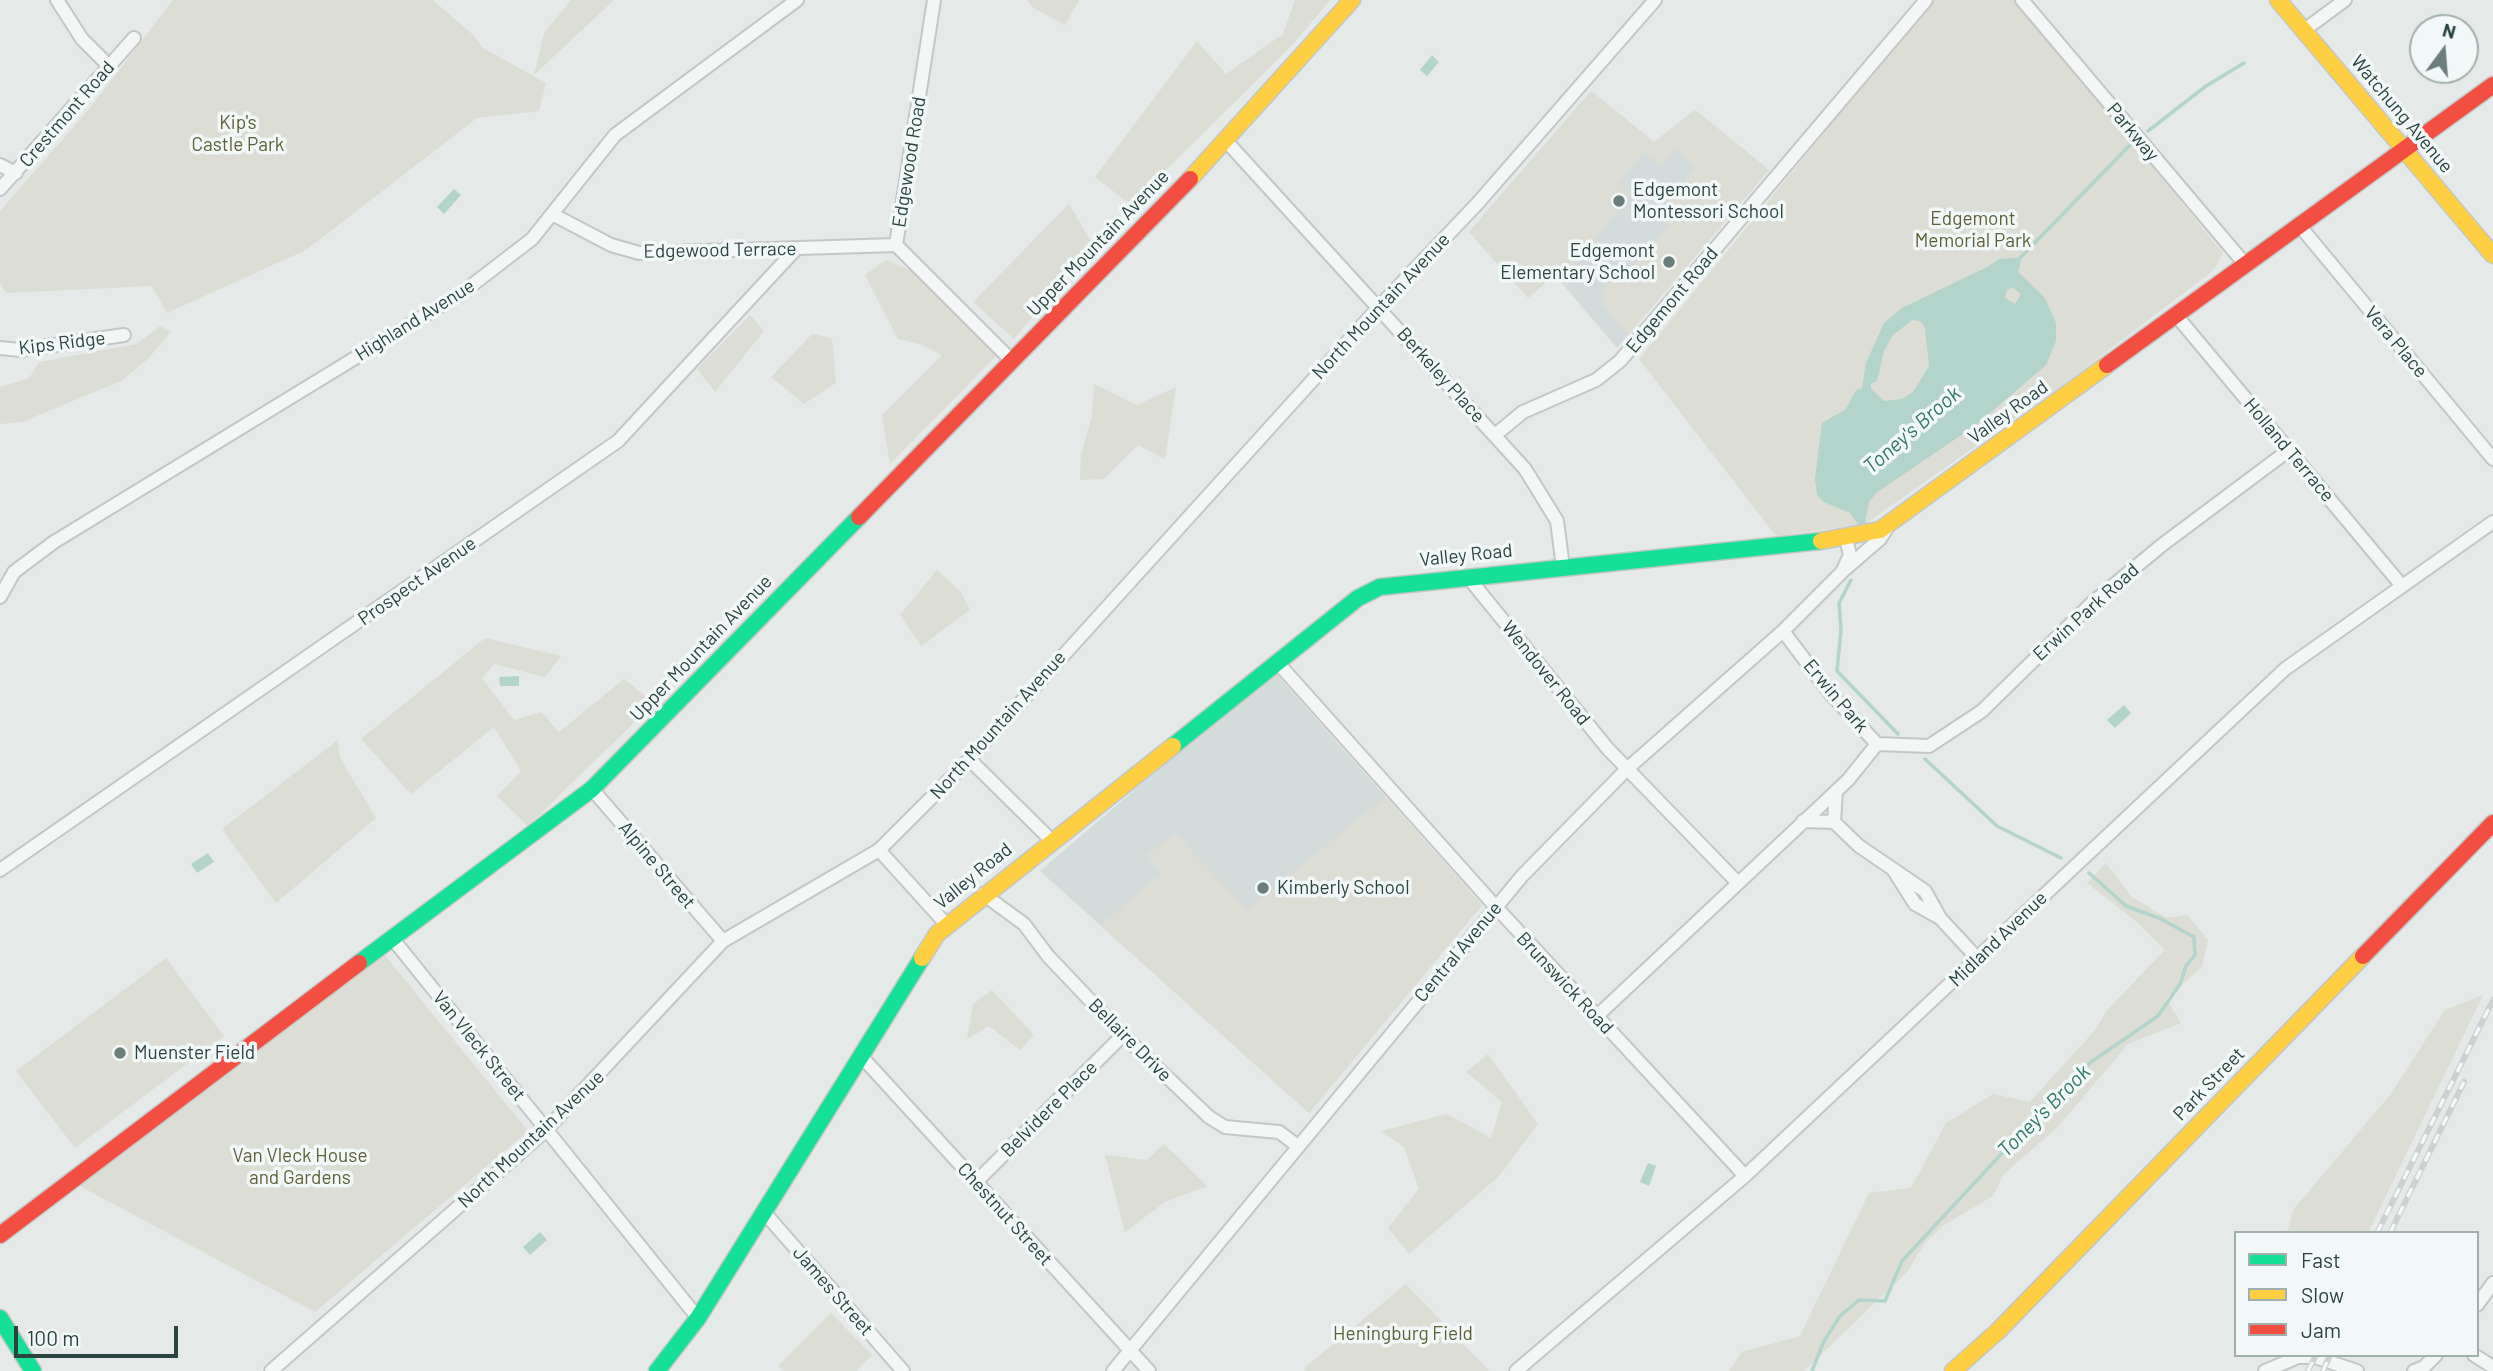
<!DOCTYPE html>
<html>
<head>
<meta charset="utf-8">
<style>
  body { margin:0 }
  #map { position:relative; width:2493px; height:1371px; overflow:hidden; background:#e5e9e8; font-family:Barlow,sans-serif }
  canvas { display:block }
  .legend { position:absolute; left:2234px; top:1231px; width:245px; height:126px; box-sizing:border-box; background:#f2f8f7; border:2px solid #a2b0ad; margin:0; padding:9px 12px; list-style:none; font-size:21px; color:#2a443f }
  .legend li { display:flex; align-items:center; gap:14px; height:35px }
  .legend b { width:35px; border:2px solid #a2b0ad }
  .north { position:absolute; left:2409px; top:14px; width:70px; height:70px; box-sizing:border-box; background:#f2f8f7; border:2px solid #a2b0ad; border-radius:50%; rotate:16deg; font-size:19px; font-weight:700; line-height:28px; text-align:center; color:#2a443f }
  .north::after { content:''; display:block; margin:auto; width:24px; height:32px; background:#6b7e7a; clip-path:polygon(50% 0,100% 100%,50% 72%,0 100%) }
  .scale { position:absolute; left:14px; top:1326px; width:164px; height:32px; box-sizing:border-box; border:4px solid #2a443f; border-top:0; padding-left:9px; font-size:21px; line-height:24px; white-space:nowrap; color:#2a443f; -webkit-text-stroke:5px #f2f8f7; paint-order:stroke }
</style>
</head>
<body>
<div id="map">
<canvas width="2493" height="1371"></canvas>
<ul class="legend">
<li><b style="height:9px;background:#16e098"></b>Fast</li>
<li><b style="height:9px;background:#ffcf43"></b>Slow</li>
<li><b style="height:9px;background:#f24e42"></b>Jam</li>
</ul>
<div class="north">N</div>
<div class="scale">100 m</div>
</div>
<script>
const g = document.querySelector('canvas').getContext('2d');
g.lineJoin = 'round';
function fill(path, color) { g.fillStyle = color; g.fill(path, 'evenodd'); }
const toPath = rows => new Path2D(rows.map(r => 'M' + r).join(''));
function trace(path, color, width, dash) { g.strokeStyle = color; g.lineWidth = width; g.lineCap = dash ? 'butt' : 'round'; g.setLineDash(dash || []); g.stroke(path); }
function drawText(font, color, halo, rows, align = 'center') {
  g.font = font + ' Barlow,sans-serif'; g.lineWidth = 7; g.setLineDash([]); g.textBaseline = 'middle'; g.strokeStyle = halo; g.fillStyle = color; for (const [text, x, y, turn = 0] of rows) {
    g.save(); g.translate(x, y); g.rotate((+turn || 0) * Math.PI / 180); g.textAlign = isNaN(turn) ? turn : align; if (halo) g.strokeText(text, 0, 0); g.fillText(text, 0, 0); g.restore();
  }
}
const built = toPath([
  [1591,91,1654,142,1695,110,1769,170,1617,348,1555,275,1528,298,1469,232],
  [1277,675,1482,905,1309,1113,1040,871,1189,743]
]);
const green = toPath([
  [173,0,433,0,472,34,483,48,546,83,539,111,477,118,306,250,167,313,152,286,6,293,0,283,0,211,90,108],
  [571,0,614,0,534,75,544,33],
  [1027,0,1079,0,1065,25,1032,7],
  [1295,0,1330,0,1293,44,1131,205,1095,177,1197,41,1226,74,1283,34],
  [1933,0,2015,0,2223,253,2214,270,2063,385,1865,524,1776,536,1639,359],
  [1591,91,1654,142,1695,110,1769,170,1628,335,1603,305,1603,290,1619,270,1627,276,1669,225,1657,215,1696,167,1675,149,1661,165,1644,153,1619,183,1632,195,1568,269,1567,290,1555,275,1528,298,1469,232],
  [1069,204,1093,245,1014,339,973,302],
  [886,260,910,270,1000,352,890,464,882,415,942,355,920,344,898,339,865,275],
  [750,315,764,331,715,392,697,369],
  [160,326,171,332,148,359,121,381,22,422,0,424,0,387,29,378,39,362,137,344],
  [812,334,832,338,836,383,804,404,771,377],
  [1094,384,1137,405,1176,387,1165,459,1138,445,1104,479,1080,480,1081,456,1092,416],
  [937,570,960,591,970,610,921,646,900,615],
  [485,638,561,656,545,677,494,664,482,678,514,720,541,712,559,732,624,679,654,703,528,826,497,796,521,771,494,727,411,794,361,739],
  [338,740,340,758,376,818,276,903,222,829],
  [1385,797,1482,905,1309,1113,1100,925,1161,874,1146,855,1176,834,1247,910],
  [2106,863,2132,897,2167,918,2187,915,2208,940,2202,967,2166,998,2181,1023,2128,1044,2057,1128,2004,1174,1993,1196,1944,1225,1925,1243,1907,1272,1804,1371,1729,1371,1742,1352,1800,1336,1869,1193,1911,1188,1946,1123,1993,1094,2030,1102,2095,1030,2108,1009,2165,950,2137,922,2087,883],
  [383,953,528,1131,315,1312,78,1185],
  [166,958,224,1036,75,1148,16,1071],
  [992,990,1034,1035,1020,1050,989,1026,967,1039,973,1004],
  [2483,995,2368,1233,2287,1233,2293,1210,2390,1095,2445,1010],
  [1488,1054,1538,1124,1498,1177,1409,1254,1388,1228,1419,1189,1404,1147,1381,1131,1447,1114,1491,1138,1502,1102,1466,1072],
  [1164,1144,1207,1186,1165,1202,1125,1232,1105,1155,1147,1160],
  [1406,1284,1489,1371,1307,1371,1304,1368],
  [831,1313,872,1355,856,1371,785,1371,778,1366]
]);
const water = toPath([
  [1432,55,1439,62,1427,76,1420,70],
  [454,189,461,195,444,214,437,207],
  [2022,257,2018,272,2045,298,2056,323,2056,341,2046,365,1976,425,1876,493,1869,502,1865,523,1859,525,1850,513,1824,502,1817,495,1815,479,1822,423,1846,409,1856,390,1862,388,1866,363,1884,323,1902,308,1989,266,1999,259],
  [2012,287,2021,294,2015,304,2005,298,2007,290],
  [1912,320,1920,321,1925,328,1929,366,1913,392,1902,399,1884,401,1871,389,1871,384,1877,381,1884,351,1892,336],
  [519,676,519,686,500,686,499,677],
  [2124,705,2131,713,2115,728,2107,720],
  [208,853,214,862,197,873,191,864],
  [1648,1163,1656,1166,1649,1186,1640,1182],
  [540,1232,547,1240,530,1255,523,1247]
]);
const stream = toPath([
  [2148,131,2206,86,2244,63],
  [2019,259,2130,145],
  [1851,580,1839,603,1841,630,1837,671,1898,734],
  [1925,759,1997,826,2061,858],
  [1812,1371,1824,1341,1840,1316,1859,1300,1885,1301,1902,1261,2056,1095,2091,1062,2158,1016,2180,984,2186,966,2195,955,2194,937,2159,918,2126,906,2089,873]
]);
const street = toPath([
  [57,0,82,39,110,67],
  [934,0,896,245,1012,361],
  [2022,0,2244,263],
  [2303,31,2345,0],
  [1227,142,1525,469,1557,521,1563,567],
  [0,165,16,173],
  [0,189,134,38],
  [552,214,611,245,639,253,896,245],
  [2299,225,2493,459],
  [2175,314,2402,586],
  [0,348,20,350,124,335],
  [1495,435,1523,412,1596,380,1620,361,1926,0],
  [1843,570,1850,555,1846,539],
  [1467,576,1608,749,1738,883],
  [0,597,14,572,54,542,463,292,532,239,615,135,797,0],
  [1783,631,1829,692,1877,744],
  [1277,662,1495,906,1745,1176],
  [1877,744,1929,746,1982,711,2092,603,2162,545,2289,450],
  [969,759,1051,840],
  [592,789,723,941],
  [1803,821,1834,822,1859,846,1925,891,1940,918,1978,959],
  [1834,822,1836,791],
  [879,850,946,924],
  [0,870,618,441,796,249],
  [1894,871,1915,904,1940,918],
  [983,894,1024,924,1048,956,1123,1035,1209,1117,1225,1127,1279,1132,1298,1146],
  [392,938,698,1318],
  [1597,1016,1848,780,1877,744],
  [861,1056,1149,1371],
  [976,1182,1123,1035],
  [763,1211,903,1371],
  [2477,1305,2493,1283],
  [2474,1355,2493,1367],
  [271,1371,546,1130,723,941,879,850,965,764,1379,307,1477,204,1655,0],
  [1113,1371,1522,876,1627,769,1783,631,1843,571,1880,539,1888,526],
  [1516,1371,1745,1176,2285,669,2493,522],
  [2265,1371,2298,1357,2315,1357,2357,1371],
  [2414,1371,2424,1367,2436,1355]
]);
const fast = toPath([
  [1173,746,1358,598,1380,587,1821,541],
  [359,963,592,789,859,517],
  [0,1318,33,1371],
  [657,1371,698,1318,922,958]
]);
const slow = toPath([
  [2278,0,2493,255],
  [1190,179,1352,0],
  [1821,541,1880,530,2107,365],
  [922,958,937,934,1173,746],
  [1953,1371,1998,1331,2363,956]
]);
const jam = toPath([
  [2107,365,2493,85],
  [859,517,1190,179],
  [2363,956,2493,823],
  [0,1235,359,963]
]);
const rail = toPath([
  [2377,1233,2493,1000],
  [2390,1233,2464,1082],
  [2308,1371,2316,1355],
  [2323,1371,2330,1355]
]);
const markers = [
  [1619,201,7,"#6b7e7a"],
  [1669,262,7,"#6b7e7a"],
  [1263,888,7,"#6b7e7a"],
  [120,1053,7,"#6b7e7a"]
];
const streetNames = [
  ["Crestmont Road",67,114,-49],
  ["Watchung Avenue",2402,114,50],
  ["Parkway",2133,132,50],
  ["Edgewood Road",909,162,-81],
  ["Upper Mountain Avenue",1098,243,-46],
  ["Edgewood Terrace",720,250,-1],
  ["Edgemont Road",1672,300,-50],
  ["North Mountain Avenue",1381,306,-47],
  ["Highland Avenue",415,320,-32],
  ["Vera Place",2396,342,50],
  ["Kips Ridge",62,343,-7],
  ["Berkeley Place",1441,375,48],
  ["Valley Road",2008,412,-36],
  ["Holland Terrace",2289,450,50],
  ["Valley Road",1466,555,-6],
  ["Prospect Avenue",417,581,-35],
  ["Erwin Park Road",2086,612,-42],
  ["Upper Mountain Avenue",701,648,-46],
  ["Wendover Road",1546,673,51],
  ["Erwin Park",1836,696,50],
  ["North Mountain Avenue",998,725,-48],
  ["Alpine Street",657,865,50],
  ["Valley Road",973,876,-39],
  ["Midland Avenue",1998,939,-44],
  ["Central Avenue",1458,952,-50],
  ["Brunswick Road",1565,983,47],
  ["Bellaire Drive",1130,1040,45],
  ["Van Vleck Street",479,1046,51],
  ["Park Street",2209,1084,-46],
  ["Belvidere Place",1049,1109,-45],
  ["North Mountain Avenue",531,1139,-43],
  ["Chestnut Street",1005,1214,48],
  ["James Street",833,1291,49]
];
const parkNames = [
  ["Kip's",238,123],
  ["Castle Park",238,145],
  ["Edgemont",1973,219],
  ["Memorial Park",1973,241],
  ["Van Vleck House",300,1156],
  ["and Gardens",300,1178],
  ["Heningburg Field",1403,1334]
];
const poiNames = [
  ["Edgemont",1633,190],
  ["Montessori School",1633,212],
  ["Edgemont",1655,251,"right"],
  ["Elementary School",1655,273,"right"],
  ["Kimberly School",1277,888],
  ["Muenster Field",134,1053]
];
const waterNames = [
  ["Toney's Brook",1912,430,-41],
  ["Toney's Brook",2044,1111,-45]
];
fill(built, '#d3dcdb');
fill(green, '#dcddd4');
fill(water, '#b3d4ca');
trace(stream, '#b3d4ca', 3.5);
trace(street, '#c3c7c6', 16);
trace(fast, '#c3c7c6', 19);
trace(slow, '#c3c7c6', 19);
trace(jam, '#c3c7c6', 19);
trace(street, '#f4f6f6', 12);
trace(fast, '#16e098', 16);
trace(slow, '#ffcf43', 16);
trace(jam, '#f24e42', 16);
trace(rail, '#cdd1d0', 6);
trace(rail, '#f2f8f7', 3.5, [10]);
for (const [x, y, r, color] of markers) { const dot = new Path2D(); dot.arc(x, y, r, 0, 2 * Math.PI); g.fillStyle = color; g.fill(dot); trace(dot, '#f2f8f7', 2.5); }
drawText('19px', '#2a443f', '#f2f8f7', streetNames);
drawText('19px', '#605f37', '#f2f8f7', parkNames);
drawText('19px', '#2a443f', '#f2f8f7', poiNames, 'left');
drawText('italic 21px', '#337966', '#f2f8f7', waterNames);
</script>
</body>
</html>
